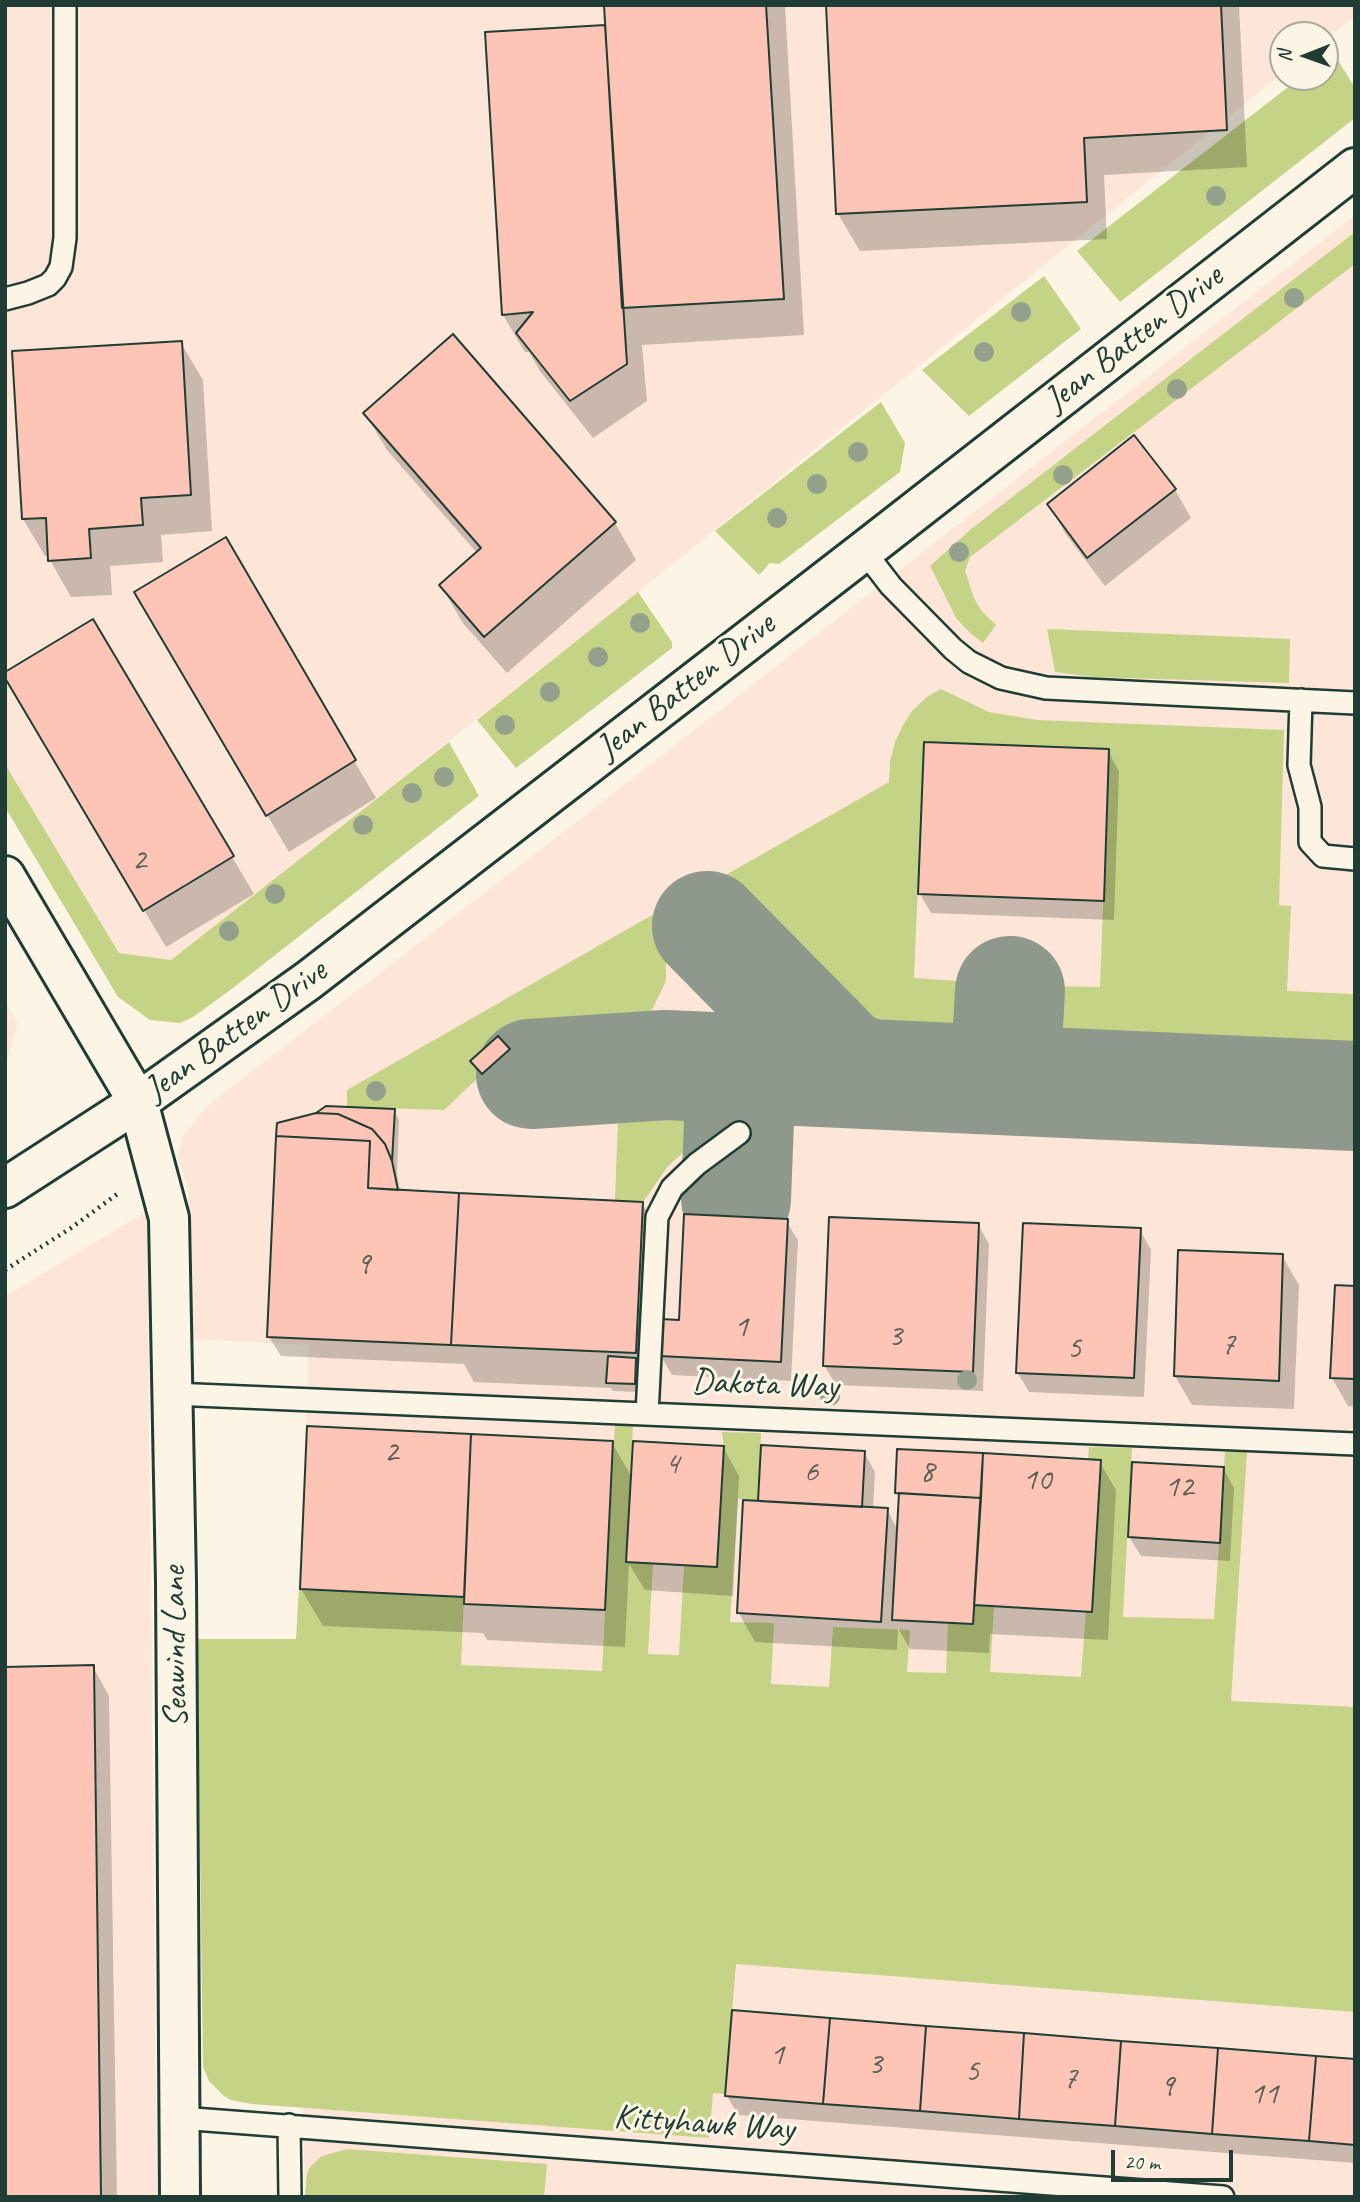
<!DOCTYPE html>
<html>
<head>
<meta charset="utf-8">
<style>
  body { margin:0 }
  #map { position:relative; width:1360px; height:2202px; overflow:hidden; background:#fcf5e5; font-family:Caveat,sans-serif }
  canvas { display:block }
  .frame { position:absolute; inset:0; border:7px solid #1f3d34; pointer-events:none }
  .north { position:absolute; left:1269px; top:21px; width:70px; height:70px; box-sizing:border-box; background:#fcf5e5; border:2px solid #a4ab9e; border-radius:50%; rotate:269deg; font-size:19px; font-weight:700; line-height:28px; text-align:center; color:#1f3d34 }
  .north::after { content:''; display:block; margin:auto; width:24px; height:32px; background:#1f3d34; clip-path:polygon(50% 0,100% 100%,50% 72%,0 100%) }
  .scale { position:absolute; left:1111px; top:2150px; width:122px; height:32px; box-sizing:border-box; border:4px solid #1f3d34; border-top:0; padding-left:9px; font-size:21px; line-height:24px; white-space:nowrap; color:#1f3d34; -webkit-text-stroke:5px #fcf5e5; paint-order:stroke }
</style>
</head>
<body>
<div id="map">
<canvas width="1360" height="2202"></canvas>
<div class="frame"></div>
<div class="north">N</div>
<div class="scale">20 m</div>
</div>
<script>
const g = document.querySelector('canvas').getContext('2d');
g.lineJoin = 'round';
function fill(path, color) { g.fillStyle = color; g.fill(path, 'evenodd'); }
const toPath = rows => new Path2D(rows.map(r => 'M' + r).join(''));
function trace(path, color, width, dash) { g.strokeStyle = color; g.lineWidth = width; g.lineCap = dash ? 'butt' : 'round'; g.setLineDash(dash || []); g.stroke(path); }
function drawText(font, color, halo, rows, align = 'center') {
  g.font = font + ' Caveat,sans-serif'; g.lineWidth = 6; g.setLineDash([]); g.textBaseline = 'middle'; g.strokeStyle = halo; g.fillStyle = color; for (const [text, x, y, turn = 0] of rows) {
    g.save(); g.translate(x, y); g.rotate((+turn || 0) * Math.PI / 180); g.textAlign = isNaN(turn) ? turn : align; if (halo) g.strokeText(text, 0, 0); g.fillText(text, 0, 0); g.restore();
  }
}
const built = toPath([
  [5,5,1355,5,1355,16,1325,40,1325,35,1283,35,1283,73,638,592,171,960,119,953,5,764],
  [1355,215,1355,2197,305,2197,303,2106,258,2103,296,1638,309,1345,190,1339,188,1192,178,1157,183,1136,201,1113,217,1098,561,834],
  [5,1002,18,1023,5,1067],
  [147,1211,157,2197,5,2197,5,1296]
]);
const green = toPath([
  [1333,52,1355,88,1355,118,1120,302,1077,251,1301,77,1325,77,1325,58],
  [1355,232,1355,264,970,557,965,571,974,598,981,610,996,625,983,643,970,633,956,618,930,566,971,529],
  [1044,276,1081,329,969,416,922,370],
  [881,402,905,443,900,472,779,564,770,563,759,575,715,531],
  [638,592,672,642,672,648,516,768,477,720],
  [1047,629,1290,639,1289,683,1094,677,1055,672],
  [941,689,989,712,1037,720,1284,730,1279,905,1291,906,1287,991,1355,994,1355,1076,1053,1064,1039,1051,1037,1039,1039,1006,1049,990,1055,986,1100,987,1109,749,924,743,914,978,958,981,975,993,976,1021,975,1035,966,1054,951,1061,893,1058,873,1046,804,985,723,904,708,885,889,782,890,762,895,742,903,725,912,711,928,696],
  [449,742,479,796,229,991,193,1017,180,1023,150,1020,118,997,5,807,5,764,119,953,171,960],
  [659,911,666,946,666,981,653,1008,628,1045,520,1040,510,1049,498,1036,470,1061,482,1074,444,1110,347,1107,347,1090],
  [665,1091,722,1096,722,1129,685,1151,668,1166,643,1202,615,1200,618,1118,641,1097],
  [615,1424,633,1425,626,1562,653,1564,648,1654,679,1655,684,1565,717,1567,724,1446,722,1432,761,1433,758,1501,738,1499,730,1622,774,1623,771,1684,829,1687,833,1627,910,1630,907,1672,946,1673,948,1623,973,1624,974,1605,994,1607,990,1672,1081,1677,1086,1612,1092,1611,1100,1460,1088,1459,1089,1447,1132,1448,1123,1617,1214,1619,1225,1451,1247,1452,1231,1701,1355,1707,1355,2012,736,1964,725,2094,713,2093,709,2138,252,2104,231,2100,224,2096,209,2081,203,2067,197,1639,296,1639,299,1590,464,1597,461,1665,602,1671],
  [347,2149,547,2164,544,2197,305,2197,307,2173,311,2166,322,2156]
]);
const shadow = toPath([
  [605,5,785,5,804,335,642,345,647,401,593,438,540,371,529,352,525,352,503,315,487,34,607,27],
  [828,5,1239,5,1247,167,1104,175,1107,239,860,251,838,214],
  [453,336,615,523,636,560,507,673,462,622,441,585,477,553,387,450,365,413],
  [181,343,203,380,212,531,161,535,163,562,110,566,112,595,71,597,50,560,50,556,45,556,23,519],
  [1175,490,1191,518,1105,586,1065,533,1049,504],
  [225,540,376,798,289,852,136,593],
  [93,622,254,894,166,947,26,712],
  [1108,751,1119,771,1114,920,931,913,920,894],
  [509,1050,514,1059,488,1082,472,1061],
  [394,1110,399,1120,397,1172,400,1192,642,1203,663,1241,660,1320,681,1322,786,1221,798,1240,791,1381,672,1375,658,1351,639,1392,613,1391,611,1388,474,1382,464,1364,281,1356,269,1337],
  [978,1224,989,1244,983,1391,836,1385,824,1365],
  [1140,1230,1151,1250,1144,1397,1029,1392,1017,1372],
  [1282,1256,1299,1285,1294,1409,1192,1405,1175,1376],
  [1355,1288,1355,1407,1348,1406,1332,1378],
  [309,1428,612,1443,633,1479,723,1447,739,1476,733,1596,645,1590,629,1564,625,1647,487,1640,483,1633,323,1626,301,1589],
  [864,1452,875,1472,873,1509,887,1510,898,1530,900,1499,896,1493,1099,1461,1116,1490,1108,1640,990,1634,989,1653,910,1649,898,1628,897,1650,755,1642,739,1613,760,1503],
  [1223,1468,1234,1488,1230,1561,1141,1556,1129,1537],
  [93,1667,109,1696,117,2197,5,2197],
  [1355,2060,1355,2163,738,2115,727,2096]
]);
const taxiway = toPath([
  [707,926,844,1065,869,1074],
  [531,1074,666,1065,1355,1096],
  [1005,1080,1010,991],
  [736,1199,741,1069]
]);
const building = toPath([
  [604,5,766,5,784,299,622,308,604,5],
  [826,5,1221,5,1227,130,1084,138,1087,202,836,214,826,5],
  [605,25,627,364,570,401,516,333,533,312,502,315,485,32,605,25],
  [453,334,616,522,484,637,439,585,481,548,363,413,453,334],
  [182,341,191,495,141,498,143,525,89,529,91,558,48,561,46,518,22,519,12,351,182,341],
  [1134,435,1176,489,1087,558,1047,504,1134,435],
  [226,537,356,760,266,816,134,592,226,537],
  [93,619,234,856,143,911,5,678,5,672,93,619],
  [924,742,1109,749,1104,901,918,894,924,742],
  [498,1036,510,1049,482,1074,470,1061,498,1036],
  [326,1106,395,1109,392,1161,385,1144,372,1129,338,1114,316,1113,326,1106],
  [316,1113,338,1114,372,1129,385,1144,392,1161,398,1190,368,1188,370,1141,276,1136,277,1123,316,1113],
  [276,1136,370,1141,368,1188,459,1193,451,1345,267,1337,276,1136],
  [459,1193,643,1202,636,1353,451,1345,459,1193],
  [684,1214,788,1219,781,1362,659,1356,661,1319,679,1320,684,1214],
  [829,1217,979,1223,973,1372,823,1366,829,1217],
  [1023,1223,1141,1228,1134,1378,1016,1373,1023,1223],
  [1178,1250,1283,1254,1279,1381,1174,1376,1178,1250],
  [1335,1285,1355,1286,1355,1379,1330,1378,1335,1285],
  [608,1356,636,1358,635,1384,606,1383,608,1356],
  [307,1426,471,1434,464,1597,300,1589,307,1426],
  [471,1434,613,1441,605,1610,464,1604,471,1434],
  [633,1441,724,1446,717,1567,626,1562,633,1441],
  [761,1445,865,1451,862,1507,758,1501,761,1445],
  [897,1449,983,1453,981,1498,895,1493,897,1449],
  [983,1453,1101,1460,1092,1612,974,1605,983,1453],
  [1132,1462,1224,1467,1220,1543,1128,1537,1132,1462],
  [899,1493,981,1498,973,1624,892,1620,899,1493],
  [743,1500,888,1508,881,1622,737,1613,743,1500],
  [94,1665,101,2197,5,2197,5,1667,94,1665],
  [732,2010,830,2018,823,2104,725,2096,732,2010],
  [830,2018,926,2026,920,2111,823,2104,830,2018],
  [926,2026,1024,2033,1019,2119,920,2111,926,2026],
  [1024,2033,1121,2041,1115,2126,1019,2119,1024,2033],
  [1121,2041,1218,2048,1212,2134,1115,2126,1121,2041],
  [1218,2048,1316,2056,1309,2141,1212,2134,1218,2048],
  [1316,2056,1355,2059,1355,2145,1309,2141,1316,2056]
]);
const path = toPath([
  [5,1270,71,1228,120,1192]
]);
const service = toPath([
  [5,299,28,293,48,285,55,278,61,267,65,238,65,5],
  [864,551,891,586,953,649,969,662,1001,678,1046,688,1355,703],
  [1301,700,1299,765,1310,807,1310,842,1323,856,1355,859],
  [172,1394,1355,1444],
  [647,1414,657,1217,672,1188,697,1164,739,1133],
  [180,2118,1223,2197],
  [289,2125,290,2197]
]);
const minor = toPath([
  [5,876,138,1102,169,1218,176,1582,180,2197]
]);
const tertiary = toPath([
  [5,1188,138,1102,309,980,864,551,1355,168]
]);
const trees = [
  [1216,196],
  [1294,298],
  [1021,312],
  [984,352],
  [1177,389],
  [858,452],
  [1063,475],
  [817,484],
  [777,518],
  [959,552],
  [640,623],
  [598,657],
  [550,692],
  [505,725],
  [444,777],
  [412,793],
  [363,825],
  [275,894],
  [229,931],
  [376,1091],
  [967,1380],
  [830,1396]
];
const numberNames = [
  ["2",139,861],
  ["9",363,1265],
  ["1",741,1328],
  ["3",895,1337],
  ["7",1228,1346],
  ["5",1074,1349],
  ["2",391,1453],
  ["4",672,1465],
  ["6",811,1473],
  ["8",927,1473],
  ["10",1037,1481],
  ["12",1179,1488],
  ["1",777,2056],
  ["3",875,2065],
  ["5",972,2072],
  ["7",1070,2080],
  ["9",1167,2087],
  ["11",1264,2095]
];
const streetNames = [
  ["Jean Batten Drive",1134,339,-38],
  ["Jean Batten Drive",686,687,-38],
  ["Jean Batten Drive",236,1031,-36],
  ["Dakota Way",765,1385,2],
  ["Seawind Lane",176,1647,-91],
  ["Kittyhawk Way",704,2124,4]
];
fill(built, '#fde6d7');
fill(green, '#c5d386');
fill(shadow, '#0003');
trace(taxiway, '#8e998c', 110);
fill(building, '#fec4b6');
trace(building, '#1f3d34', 2);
trace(service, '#1f3d34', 26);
trace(minor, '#1f3d34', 44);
trace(tertiary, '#1f3d34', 44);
trace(path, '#1f3d34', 4.5, [2, 5]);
trace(service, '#fcf5e5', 21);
trace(minor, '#fcf5e5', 38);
trace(tertiary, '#fcf5e5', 38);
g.fillStyle = '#95a08c';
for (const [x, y] of trees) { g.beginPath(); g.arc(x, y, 10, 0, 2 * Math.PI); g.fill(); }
drawText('32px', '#575f54', null, numberNames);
drawText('35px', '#1f3d34', '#fcf5e5', streetNames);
</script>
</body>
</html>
